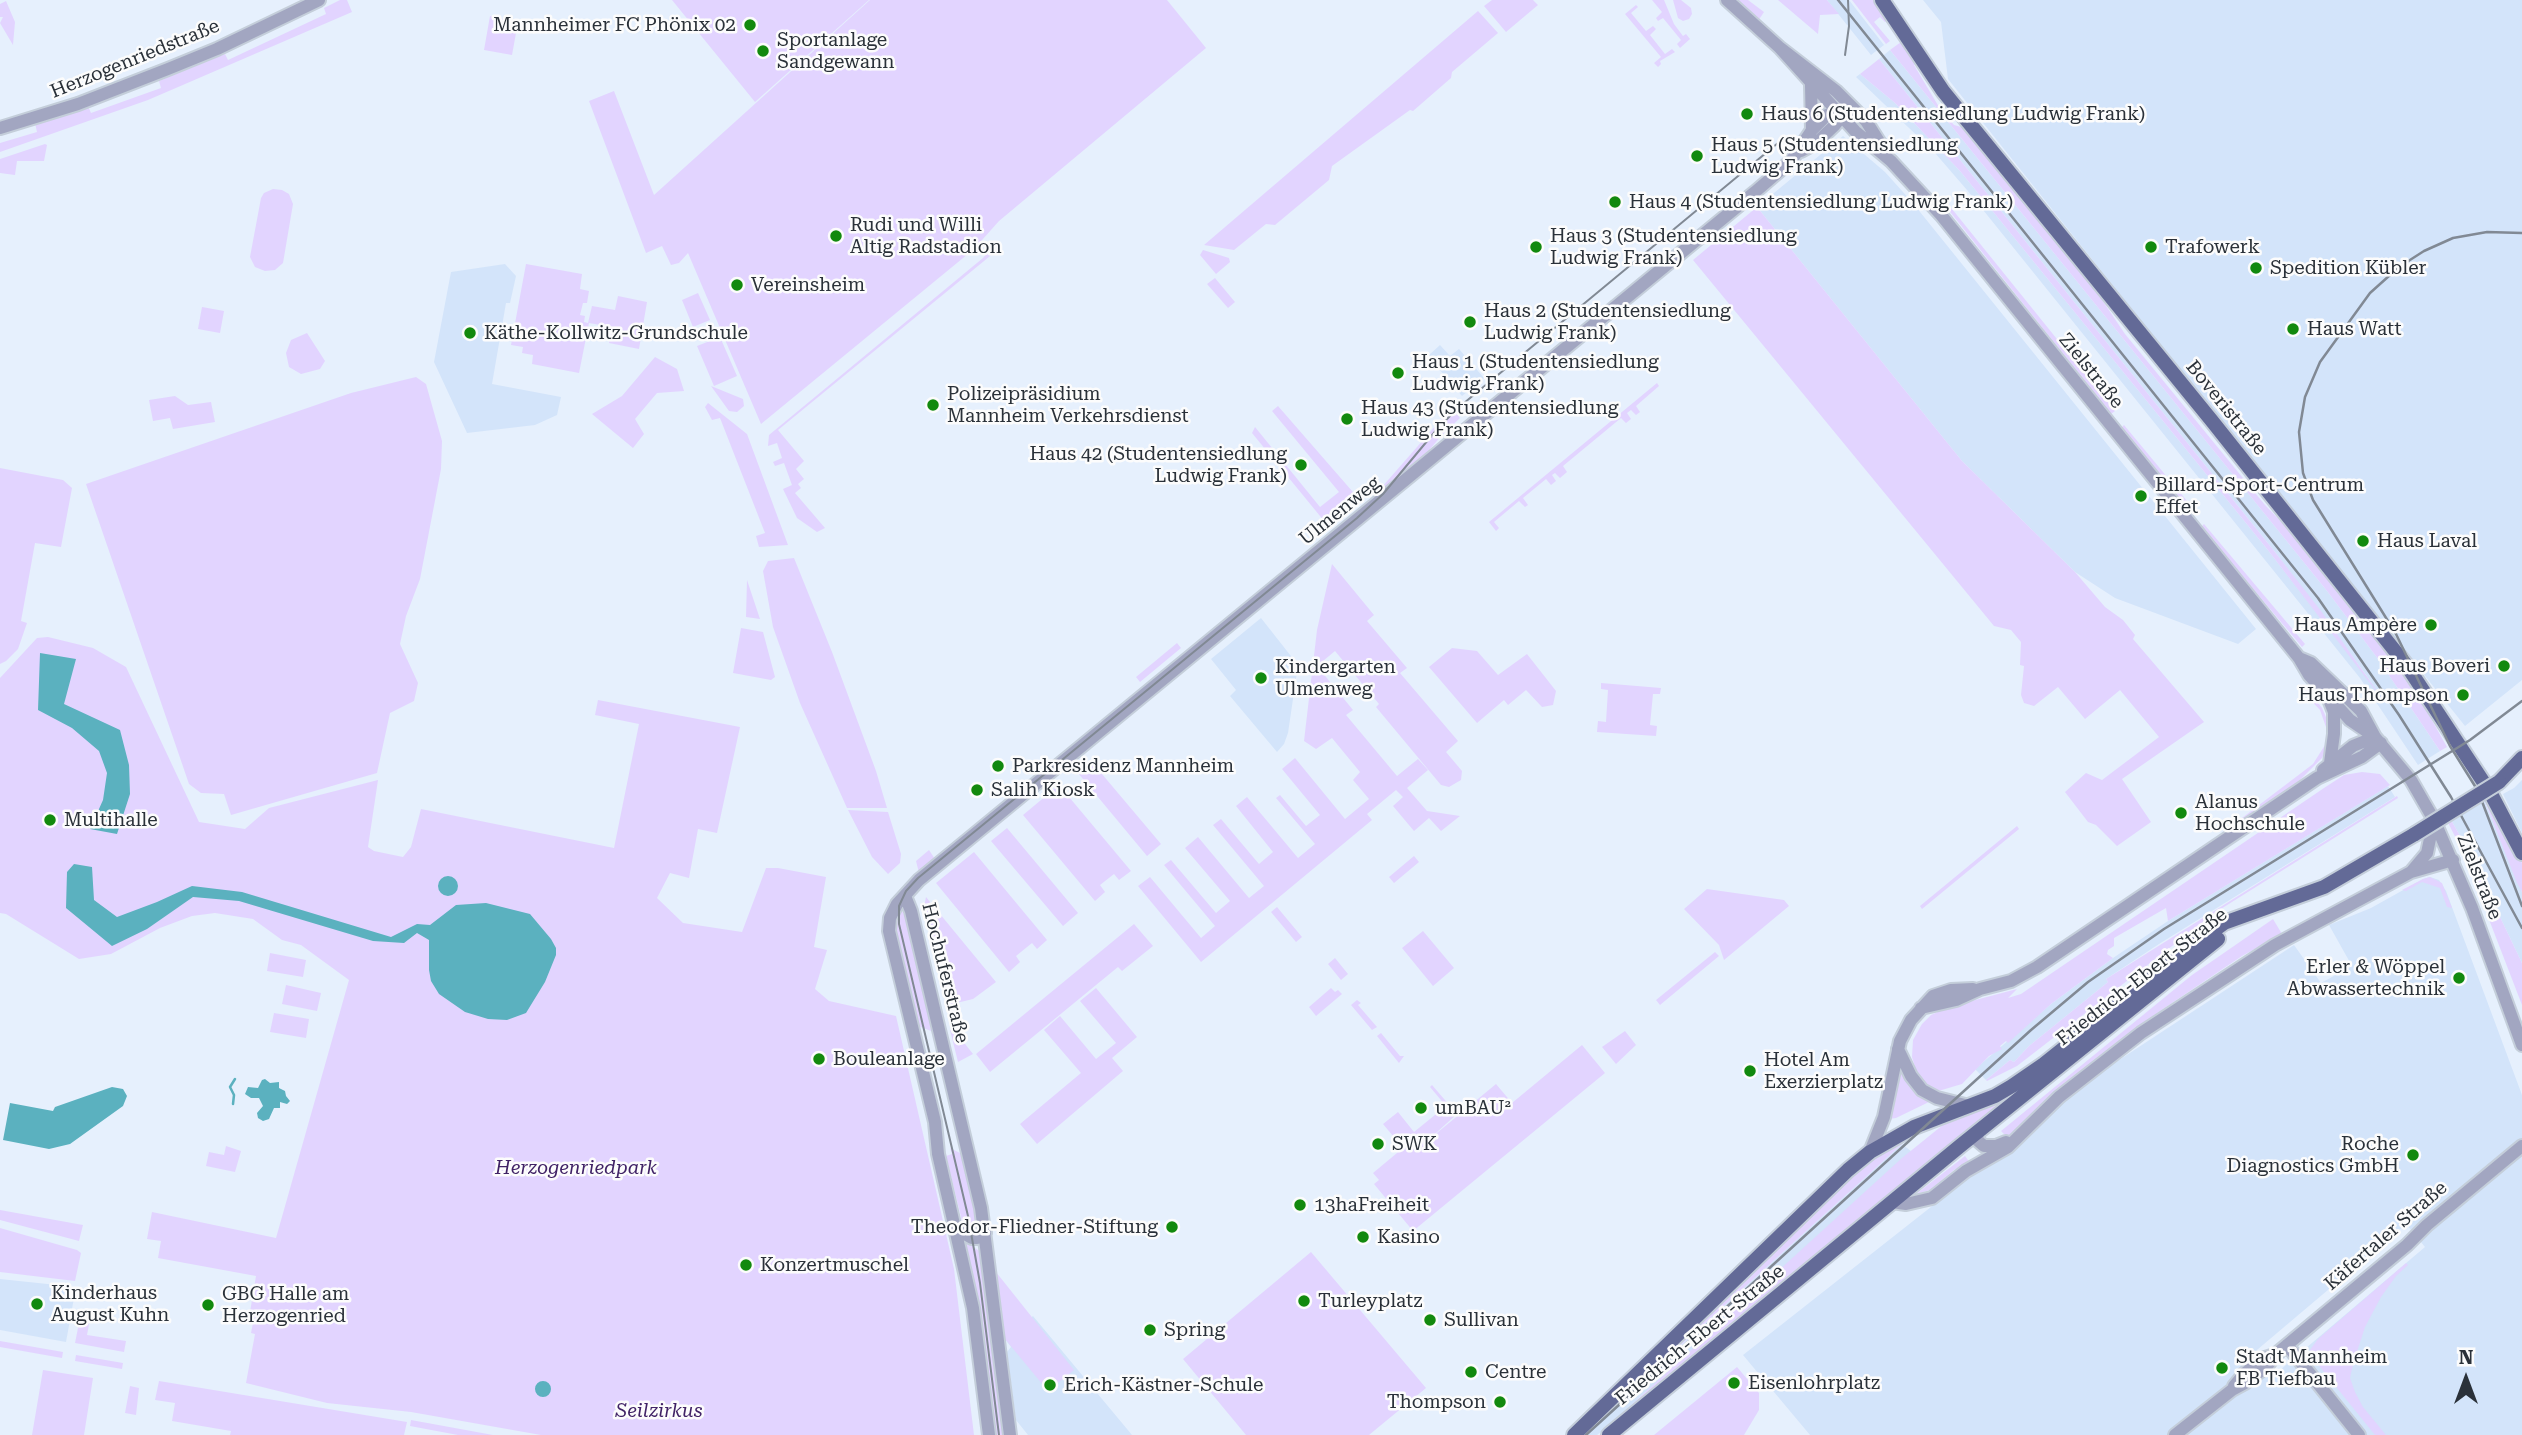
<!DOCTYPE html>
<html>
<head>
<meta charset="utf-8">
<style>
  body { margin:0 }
  #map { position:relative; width:2522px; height:1435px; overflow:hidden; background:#e6f0fd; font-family:"Roboto Serif",serif }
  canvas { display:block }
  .north { position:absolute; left:2431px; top:1344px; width:70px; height:70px; -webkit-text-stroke:5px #fcfcfc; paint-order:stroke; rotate:0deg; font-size:19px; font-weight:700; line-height:28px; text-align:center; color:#2a3139 }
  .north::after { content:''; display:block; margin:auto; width:24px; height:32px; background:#2a3139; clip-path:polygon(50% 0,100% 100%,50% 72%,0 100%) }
</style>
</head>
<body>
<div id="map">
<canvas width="2522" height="1435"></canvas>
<div class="north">N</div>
</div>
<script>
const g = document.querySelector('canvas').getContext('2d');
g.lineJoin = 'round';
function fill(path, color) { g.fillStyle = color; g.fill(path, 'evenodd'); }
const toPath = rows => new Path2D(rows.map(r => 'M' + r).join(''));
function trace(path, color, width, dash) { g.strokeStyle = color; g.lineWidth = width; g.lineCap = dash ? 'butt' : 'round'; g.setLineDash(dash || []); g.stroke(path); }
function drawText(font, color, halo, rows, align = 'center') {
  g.font = font + ' "Roboto Serif",serif'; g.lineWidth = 5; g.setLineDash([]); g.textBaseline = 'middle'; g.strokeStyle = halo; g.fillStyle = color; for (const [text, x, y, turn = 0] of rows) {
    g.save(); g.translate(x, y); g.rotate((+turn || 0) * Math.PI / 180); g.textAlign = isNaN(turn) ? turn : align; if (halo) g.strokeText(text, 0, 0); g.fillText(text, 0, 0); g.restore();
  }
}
const built = toPath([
  [1827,0,1849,0,1884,45,1871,55],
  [1923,0,2522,0,2522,680,2465,726,1948,79,1941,22],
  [1890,50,2327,591,2378,659,2440,751,2418,765,2360,678,1967,190,1935,153,1856,77,1860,74,1895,103,1960,171,2267,549,2375,687,2275,552,1879,59],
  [1843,136,1885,172,1912,202,2256,629,2238,644,2115,598,2075,572,1962,461,1757,207],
  [505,264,516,276,510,303,506,303,492,384,561,397,557,415,535,425,467,433,434,362,451,272],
  [1440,345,1450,356,1459,349,1484,378,1462,396,1428,356],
  [1261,618,1298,665,1288,733,1284,744,1277,752,1230,696,1236,690,1211,659],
  [2522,780,2522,833,2503,794,2514,788],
  [2388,786,2395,797,2159,944,2106,979,2108,982,2029,1046,2014,1062,2010,1060,1986,1080,1975,1069,2051,1004,2113,958,2168,921],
  [2480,790,2522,892,2522,963,2468,850,2446,811],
  [2430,877,2439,880,2446,891,2522,1095,2522,1435,1810,1435,1743,1355,1969,1177,2008,1153,2029,1136,2078,1087,2294,945,2321,983,2352,966,2329,925,2371,908,2423,879],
  [2406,1224,2425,1247,2273,1376,2251,1355],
  [1902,1144,1912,1152,1606,1428,1597,1435,1582,1435],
  [0,1279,76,1287,66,1342,0,1330],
  [1033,1316,1132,1435,1028,1435,1016,1420,1007,1352,1011,1347,1005,1339]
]);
const green = toPath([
  [340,0,347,0,352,12,148,100,0,152,0,143,37,132,35,123,88,106,91,113,161,88,159,81,225,54,228,60,326,14,324,8],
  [672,0,869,0,755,102],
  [870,0,1167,0,1206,48,999,221,974,249,761,424,688,253,679,263,671,265,662,246,646,253,589,101,614,91,654,195],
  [1492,0,1533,0,1538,5,1506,32,1484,6],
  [1652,0,1664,0,1674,24,1683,36,1686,34,1690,39,1680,48,1677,44,1681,40,1663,18,1658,21,1656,18,1662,12],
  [1673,0,1681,0,1691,8,1692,14,1689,19,1683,21,1678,18],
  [1736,0,1748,0,1764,12,1758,21],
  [1778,0,1827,0,1839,14,1820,15,1818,34],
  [1852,0,1874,0,1887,21,1885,22,1880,17,1874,22,1890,41,1886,44],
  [6,1,15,22,13,45,0,23,3,17,0,17,0,4],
  [1636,5,1638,7,1631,13,1646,31,1653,26,1656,29,1650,35,1665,54,1672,49,1675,52,1660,61,1661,64,1658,67,1654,63,1661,57,1625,14],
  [1478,11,1498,33,1452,72,1451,78,1413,111,1410,110,1332,166,1329,180,1275,225,1266,224,1234,250,1204,245],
  [490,16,518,22,512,55,484,50],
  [1901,42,1917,63,1914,65,1939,107,1954,125,1965,128,1987,154,2072,263,2090,282,2125,334,2265,505,2296,537,2344,600,2346,598,2389,652,2412,685,2447,747,2440,751,2378,659,2327,591,1890,50],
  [1879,59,2275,552,2321,611,2386,704,2267,549,1960,171,1895,103,1860,74],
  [45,144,47,145,44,161,17,161,15,175,0,173,0,159],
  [273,189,282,190,289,194,293,204,283,263,275,270,265,271,255,267,250,257,261,198,264,193],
  [1943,203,1948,204,2115,411,2111,414],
  [1757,207,1962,461,2075,572,2105,607,2123,620,2135,635,2133,639,2204,722,2122,779,2151,822,2117,846,2096,825,2088,822,2065,792,2086,773,2102,780,2159,737,2120,690,2085,719,2058,687,2034,706,2024,703,2021,695,2024,666,2020,665,2021,642,2011,630,1994,626,1693,260],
  [992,247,1000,253,995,252,778,430,804,461,796,469,804,479,798,484,801,488,795,493,825,528,817,532,797,518,783,489,792,485,784,463,775,466,773,462,782,458,777,443,768,446,769,435,983,258],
  [1203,250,1229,258,1230,262,1216,274,1200,255],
  [526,264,582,274,580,289,589,291,587,303,583,303,580,315,585,316,584,322,588,323,592,306,615,310,618,296,647,302,639,349,609,343,612,327,589,323,579,373,532,364,533,355,522,353,523,347,511,345],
  [1215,278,1235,302,1228,308,1207,284],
  [698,293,710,320,693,327,682,300],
  [202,307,224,311,220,333,198,329],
  [307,333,325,361,320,369,301,374,289,367,286,353,291,340],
  [720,337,737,376,714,386,697,346],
  [655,357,677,369,684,391,657,393,635,419,644,434,633,448,592,414,622,396],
  [416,377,426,384,442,441,441,469,420,579,406,616,400,644,418,683,414,701,390,713,377,773,231,815,224,794,201,793,189,784,86,484,351,393],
  [1657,383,1659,386,1636,406,1640,412,1636,415,1631,410,1627,413,1631,419,1626,423,1621,418,1563,466,1567,472,1560,478,1555,473,1552,475,1556,481,1551,485,1546,479,1523,498,1528,505,1525,507,1519,501,1494,522,1499,528,1496,531,1489,522],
  [711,386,743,399,744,406,737,412,729,411],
  [175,396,188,405,211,402,215,422,173,429,170,418,153,421,149,400],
  [708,403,747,434,788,545,759,547,756,536,765,533,720,418,712,420,705,407],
  [1278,406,1359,499,1329,527,1252,433,1255,427,1320,507,1339,492,1272,411],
  [1452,407,1460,418,1442,435,1419,462,1375,495],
  [2124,425,2197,513,2193,516,2121,428],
  [0,468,63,480,72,488,61,547,35,543,21,621,27,623,18,649,6,661,0,664],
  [2204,524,2305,644,2302,647,2201,527],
  [794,558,832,652,876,771,887,808,847,808,800,703,773,627,763,571,768,561],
  [1332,564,1374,615,1367,621,1407,668,1400,673,1458,741,1446,752,1462,771,1461,780,1449,787,1441,785,1376,707,1379,704,1335,651,1317,666,1353,710,1346,715,1397,776,1418,759,1428,770,1407,788,1427,811,1460,816,1441,831,1429,818,1414,831,1393,806,1403,797,1396,790,1367,814,1372,820,1201,962,1138,886,1150,877,1201,938,1215,926,1164,865,1171,860,1216,913,1230,901,1185,848,1198,837,1249,898,1264,886,1213,825,1221,819,1259,864,1273,852,1236,806,1247,797,1298,858,1315,844,1276,798,1280,795,1306,826,1320,815,1282,769,1295,758,1345,819,1369,799,1353,780,1360,772,1332,738,1316,749,1304,741,1317,630],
  [747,580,760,619,746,617],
  [741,628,763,632,775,677,771,680,733,673],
  [48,637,93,648,126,667,199,822,245,829,269,808,378,780,368,847,374,851,403,857,411,847,421,809,614,848,639,724,595,715,598,700,740,727,717,833,698,829,689,878,670,873,657,898,683,923,742,932,766,868,778,868,826,877,814,947,827,950,815,989,829,1001,896,1016,954,1269,974,1435,541,1435,411,1412,327,1403,246,1383,255,1334,251,1333,255,1313,250,1312,256,1276,158,1258,161,1241,147,1239,152,1212,276,1238,349,980,301,945,282,940,253,919,215,913,192,916,160,928,111,954,79,959,6,914,0,913,0,678,37,638],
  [1177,643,1181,648,1140,682,1136,677],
  [1452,648,1477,651,1498,675,1527,654,1556,691,1553,705,1542,707,1526,690,1508,705,1504,700,1477,723,1429,667],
  [1601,683,1661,688,1660,694,1653,694,1650,725,1657,726,1656,736,1597,732,1598,721,1606,722,1608,690,1601,689],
  [2305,686,2322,708,2329,724,2327,747,2322,758,2300,780,2240,824,2238,821,2313,764,2325,745,2327,730,2320,710,2301,690],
  [1091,761,1161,844,1147,856,1078,773],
  [2362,772,2380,774,2390,785,2168,921,2166,908,2114,938,2114,946,2108,950,2107,954,2113,958,2051,1004,2008,1043,2006,1041,2000,1046,2002,1049,1989,1056,1962,1084,1935,1092,1918,1077,1912,1057,1913,1040,1922,1024,1931,1015,1949,1007,2017,989,2008,998,2021,994,2324,788,2344,775],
  [1059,785,1131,871,1119,880,1114,874,1100,885,1105,892,1095,901,1023,815],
  [2482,794,2522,863,2522,892,2517,883],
  [2397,796,2398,798,2216,912,2017,1066,1987,1081,1986,1080,2010,1060,2014,1062,2029,1046,2108,982,2106,979],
  [848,810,888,812,901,854,900,863,888,874,872,857],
  [2446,811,2468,850,2522,963,2522,1005,2463,852,2443,813],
  [2017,826,2019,829,1922,909,1920,906],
  [1007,828,1078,913,1063,926,991,841],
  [929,850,935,859,919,873,916,861],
  [974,852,1047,940,1037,949,1032,943,1016,956,1020,962,1009,972,936,883],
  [1414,856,1419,862,1394,883,1389,877],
  [2430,877,2442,883,2452,908,2447,907,2440,888,2422,882,2406,891,2402,890,2423,879],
  [1707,889,1784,900,1789,906,1724,960,1719,945,1684,909],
  [926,897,996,982,973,999,948,1005,924,907],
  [1277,907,1302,937,1296,942,1271,912],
  [897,911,902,911,906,917,921,979,934,1023,930,1024,931,1031,916,1025,894,930],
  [2273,919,2282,934,2242,956,2157,1013,2059,1090,2007,1137,2001,1131,2192,975],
  [1134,924,1153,946,1122,971,1118,967,990,1072,976,1054],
  [1423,931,1454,968,1433,986,1402,948],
  [1715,952,1719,956,1660,1005,1656,1000],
  [270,953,306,960,303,977,267,971],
  [1335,958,1348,974,1341,980,1328,964],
  [286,985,321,993,317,1011,282,1004],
  [1096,988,1137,1037,1112,1058,1123,1071,1037,1144,1020,1124,1081,1073,1044,1030,1060,1016,1096,1059,1116,1043,1080,1001],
  [1331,988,1335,992,1338,990,1342,994,1316,1016,1309,1007],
  [1357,1000,1361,1003,1358,1005,1377,1027,1372,1030,1351,1005],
  [274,1013,309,1019,306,1038,270,1032],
  [950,1030,954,1030,973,1054,958,1062],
  [1625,1031,1636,1045,1616,1064,1602,1047],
  [1381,1033,1400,1056,1404,1056,1399,1063,1377,1036],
  [1582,1045,1605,1073,1413,1231,1374,1184,1379,1180,1373,1173,1403,1148,1383,1124,1398,1112,1414,1132,1446,1106,1430,1087,1432,1085,1457,1114,1426,1142,1496,1084,1512,1103],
  [1903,1074,1914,1090,1931,1101,1896,1118,1889,1119,1897,1076],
  [2000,1100,2002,1103,1989,1115,1979,1119,1973,1128,1606,1428,1902,1158,1949,1120],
  [1900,1142,1902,1144,1594,1424,1844,1182,1866,1163],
  [226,1146,241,1151,235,1172,206,1166,209,1152,224,1155],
  [950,1148,960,1153,964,1152,980,1234,967,1230,963,1225,946,1156,952,1154],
  [1965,1156,1970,1163,1954,1170,1930,1190,1916,1194],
  [0,1210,83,1225,79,1241,0,1220],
  [0,1228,77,1250,81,1253,75,1281,0,1272],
  [965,1241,982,1253,1006,1435,992,1435,975,1297],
  [1311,1252,1426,1388,1369,1435,1246,1435,1183,1359],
  [2406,1263,2408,1265,2396,1276,2381,1297,2365,1327,2353,1364,2350,1378,2355,1392,2363,1407,2386,1435,2375,1435,2312,1357,2310,1350,2318,1339],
  [996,1272,1074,1370,1048,1391,1005,1339],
  [81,1313,91,1314,87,1335,126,1341,124,1352,75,1343],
  [0,1341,63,1352,62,1358,0,1347],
  [76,1355,123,1363,122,1369,75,1361],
  [1737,1367,1759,1393,1759,1410,1744,1435,1654,1435],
  [43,1370,93,1378,84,1435,32,1435],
  [159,1381,407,1422,404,1435,230,1435,231,1431,172,1421,175,1403,155,1400],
  [130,1386,139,1388,136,1415,125,1413],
  [411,1420,493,1435,458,1435,410,1426]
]);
const water = toPath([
  [40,653,76,659,64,704,120,730,129,765,130,794,117,834,90,829,103,800,107,773,99,751,72,728,38,710],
  [74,864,92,867,94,900,117,917,157,902,192,886,242,892,391,937,417,924,430,925,456,905,486,903,530,914,551,939,556,948,556,955,545,982,526,1013,507,1020,488,1019,465,1012,439,994,431,981,429,970,429,940,417,933,404,943,373,941,239,901,193,897,147,929,112,946,66,908,67,872],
  '438 886a10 10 0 1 1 20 0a10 10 0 1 1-20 0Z',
  [265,1079,270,1083,279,1082,279,1088,285,1091,286,1096,290,1101,287,1104,280,1102,280,1108,274,1108,269,1119,263,1121,258,1118,257,1113,263,1106,259,1098,251,1098,245,1094,248,1087,258,1088,262,1080],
  [112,1087,123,1089,127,1096,123,1106,70,1144,49,1149,3,1140,10,1103,53,1111,55,1107],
  '535 1389a8 8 0 1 1 16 0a8 8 0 1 1-16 0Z'
]);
const stream = toPath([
  [233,1104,234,1095,230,1087,235,1079]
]);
const minor = toPath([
  [1727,0,1779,47,1836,91,1866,121,1885,151],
  [1779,47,1855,131,1891,161,1941,215,2299,658,2309,675,2350,720,2375,737],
  [1811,85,1812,130],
  [0,128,78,104,168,69,217,49,319,0],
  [1801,151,1816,143,1834,126,1847,110],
  [2299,658,2311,663,2361,711,2375,737,2411,780,2434,820,2472,908,2522,1045],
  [2330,702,2334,712,2334,734,2330,763],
  [2323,770,2353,746,2375,737],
  [2411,872,2427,853,2434,820],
  [905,896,911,911,981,1208,1010,1435],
  [1921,1008,1956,1000,1980,989,2011,981,2037,967,2317,778,2362,757,2381,743],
  [1898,1049,1911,1076,1922,1090,1937,1098,1969,1106],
  [1978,1132,1977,1140,1984,1146,1996,1146,2006,1142],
  [1870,1152,1884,1117,1900,1041,1911,1020,1933,996,1951,990,1973,989],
  [1892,1202,1906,1204,1932,1198,1966,1171,2008,1147,2059,1097,2141,1033,2275,945,2411,872,2453,860],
  [956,1229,972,1238,977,1238,985,1233],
  [2287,1345,2359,1435],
  [2234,1386,2244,1374,2262,1359,2275,1355],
  [989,1435,973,1308,938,1154,935,1122,889,931,890,918,897,904,919,880,1755,192,1791,161,1812,130,1827,115,1850,105],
  [2175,1435,2232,1390,2245,1383,2267,1366,2275,1355,2407,1245,2427,1225,2522,1146]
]);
const major = toPath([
  [1882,0,1943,91,2212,421,2407,666,2490,792,2522,853],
  [2499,782,2522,758],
  [1574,1435,1848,1170,1870,1152,1914,1127,1995,1096,2012,1086,2044,1064,2179,956,2224,923,2324,887,2415,834],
  [1609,1435,1960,1146,2218,939]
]);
const tram = toPath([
  [1845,55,1849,26,1848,0],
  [999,1435,980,1283,968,1216,899,924,899,906,906,891,918,878,1357,518,1383,494,1438,428,1458,408,1784,138]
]);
const rail = toPath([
  [1838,0,2318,598,2399,715,2451,797,2522,928],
  [2522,233,2487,232,2453,238,2424,251,2399,267,2370,293,2320,362,2305,397,2299,432,2303,473,2313,500,2396,634,2450,746,2478,791,2522,906],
  [1586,1435,2031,1030,2088,982,2164,929,2470,740,2522,701]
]);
const majorBridge = toPath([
  [2415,834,2499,782]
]);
const markers = [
  [750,25,7,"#12890e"],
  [763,51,7,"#12890e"],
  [1747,114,7,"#12890e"],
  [1697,156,7,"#12890e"],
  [1615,202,7,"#12890e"],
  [836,236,7,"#12890e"],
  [1536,247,7,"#12890e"],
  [2151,247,7,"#12890e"],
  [2256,268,7,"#12890e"],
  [737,285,7,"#12890e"],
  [1470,322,7,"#12890e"],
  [2293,329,7,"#12890e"],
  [470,333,7,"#12890e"],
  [1398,373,7,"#12890e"],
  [933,405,7,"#12890e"],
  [1347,419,7,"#12890e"],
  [1301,465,7,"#12890e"],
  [2141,496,7,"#12890e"],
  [2363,541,7,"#12890e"],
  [2431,625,7,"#12890e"],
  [2504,666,7,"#12890e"],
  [1261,678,7,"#12890e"],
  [2463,695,7,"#12890e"],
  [998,766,7,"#12890e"],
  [977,790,7,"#12890e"],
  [2181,813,7,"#12890e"],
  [50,820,7,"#12890e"],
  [2459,978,7,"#12890e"],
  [819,1059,7,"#12890e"],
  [1750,1071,7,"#12890e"],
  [1421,1108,7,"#12890e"],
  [1378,1144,7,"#12890e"],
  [2413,1155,7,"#12890e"],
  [1300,1205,7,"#12890e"],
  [1172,1227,7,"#12890e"],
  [1363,1237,7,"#12890e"],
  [746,1265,7,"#12890e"],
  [1304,1301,7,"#12890e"],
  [37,1304,7,"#12890e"],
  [208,1305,7,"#12890e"],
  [1430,1320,7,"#12890e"],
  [1150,1330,7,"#12890e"],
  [2222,1368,7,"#12890e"],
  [1471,1372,7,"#12890e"],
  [1734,1383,7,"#12890e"],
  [1050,1385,7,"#12890e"],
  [1500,1402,7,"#12890e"]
];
const poiNames = [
  ["Mannheimer FC Phönix 02",736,25,"right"],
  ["Sportanlage",777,40],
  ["Sandgewann",777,62],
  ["Haus 6 (Studentensiedlung Ludwig Frank)",1761,114],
  ["Haus 5 (Studentensiedlung",1711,145],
  ["Ludwig Frank)",1711,167],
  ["Haus 4 (Studentensiedlung Ludwig Frank)",1629,202],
  ["Rudi und Willi",850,225],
  ["Altig Radstadion",850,247],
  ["Haus 3 (Studentensiedlung",1550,236],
  ["Ludwig Frank)",1550,258],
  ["Trafowerk",2165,247],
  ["Spedition Kübler",2270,268],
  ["Vereinsheim",751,285],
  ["Haus 2 (Studentensiedlung",1484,311],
  ["Ludwig Frank)",1484,333],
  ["Haus Watt",2307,329],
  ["Käthe-Kollwitz-Grundschule",484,333],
  ["Haus 1 (Studentensiedlung",1412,362],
  ["Ludwig Frank)",1412,384],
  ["Polizeipräsidium",947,394],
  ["Mannheim Verkehrsdienst",947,416],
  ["Haus 43 (Studentensiedlung",1361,408],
  ["Ludwig Frank)",1361,430],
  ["Haus 42 (Studentensiedlung",1287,454,"right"],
  ["Ludwig Frank)",1287,476,"right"],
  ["Billard-Sport-Centrum",2155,485],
  ["Effet",2155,507],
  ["Haus Laval",2377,541],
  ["Haus Ampère",2417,625,"right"],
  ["Haus Boveri",2490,666,"right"],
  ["Kindergarten",1275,667],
  ["Ulmenweg",1275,689],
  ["Haus Thompson",2449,695,"right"],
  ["Parkresidenz Mannheim",1012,766],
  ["Salih Kiosk",991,790],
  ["Alanus",2195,802],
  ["Hochschule",2195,824],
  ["Multihalle",64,820],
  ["Erler & Wöppel",2445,967,"right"],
  ["Abwassertechnik",2445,989,"right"],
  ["Bouleanlage",833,1059],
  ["Hotel Am",1764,1060],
  ["Exerzierplatz",1764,1082],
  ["umBAU²",1435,1108],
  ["SWK",1392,1144],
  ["Roche",2399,1144,"right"],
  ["Diagnostics GmbH",2399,1166,"right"],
  ["13haFreiheit",1314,1205],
  ["Theodor-Fliedner-Stiftung",1158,1227,"right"],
  ["Kasino",1377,1237],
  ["Konzertmuschel",760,1265],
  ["Kinderhaus",51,1293],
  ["August Kuhn",51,1315],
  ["GBG Halle am",222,1294],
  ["Herzogenried",222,1316],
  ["Turleyplatz",1318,1301],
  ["Sullivan",1444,1320],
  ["Spring",1164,1330],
  ["Stadt Mannheim",2236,1357],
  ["FB Tiefbau",2236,1379],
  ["Centre",1485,1372],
  ["Eisenlohrplatz",1748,1383],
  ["Erich-Kästner-Schule",1064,1385],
  ["Thompson",1486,1402,"right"]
];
const streetNames = [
  ["Herzogenriedstraße",135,59,-22],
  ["Zielstraße",2091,371,51],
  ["Boveristraße",2226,408,51],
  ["Ulmenweg",1340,511,-39],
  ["Zielstraße",2479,877,68],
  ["Hochuferstraße",945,973,76],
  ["Friedrich-Ebert-Straße",2142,977,-38],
  ["Käfertaler Straße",2386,1236,-41],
  ["Friedrich-Ebert-Straße",1700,1335,-39]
];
const parkNames = [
  ["Herzogenriedpark",576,1168],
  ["Seilzirkus",659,1411]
];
fill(built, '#d3e4fa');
fill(green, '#e2d4ff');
fill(water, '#5bb1bf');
trace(stream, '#5bb1bf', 2.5);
trace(minor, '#c4ceda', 16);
trace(major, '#c4ceda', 18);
trace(minor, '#a2a6c1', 12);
trace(major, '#636a97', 14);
trace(tram, '#818994', 2);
trace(rail, '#818994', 2.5);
trace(majorBridge, '#c4ceda', 18, []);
trace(majorBridge, '#636a97', 14);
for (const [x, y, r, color] of markers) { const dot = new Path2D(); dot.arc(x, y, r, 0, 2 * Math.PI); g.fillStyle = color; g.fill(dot); trace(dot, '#fcfcfc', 2.5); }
drawText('19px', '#2a3139', '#fcfcfc', poiNames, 'left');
drawText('19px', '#2a3139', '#fcfcfc', streetNames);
drawText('italic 19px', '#402266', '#fcfcfc', parkNames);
</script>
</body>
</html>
